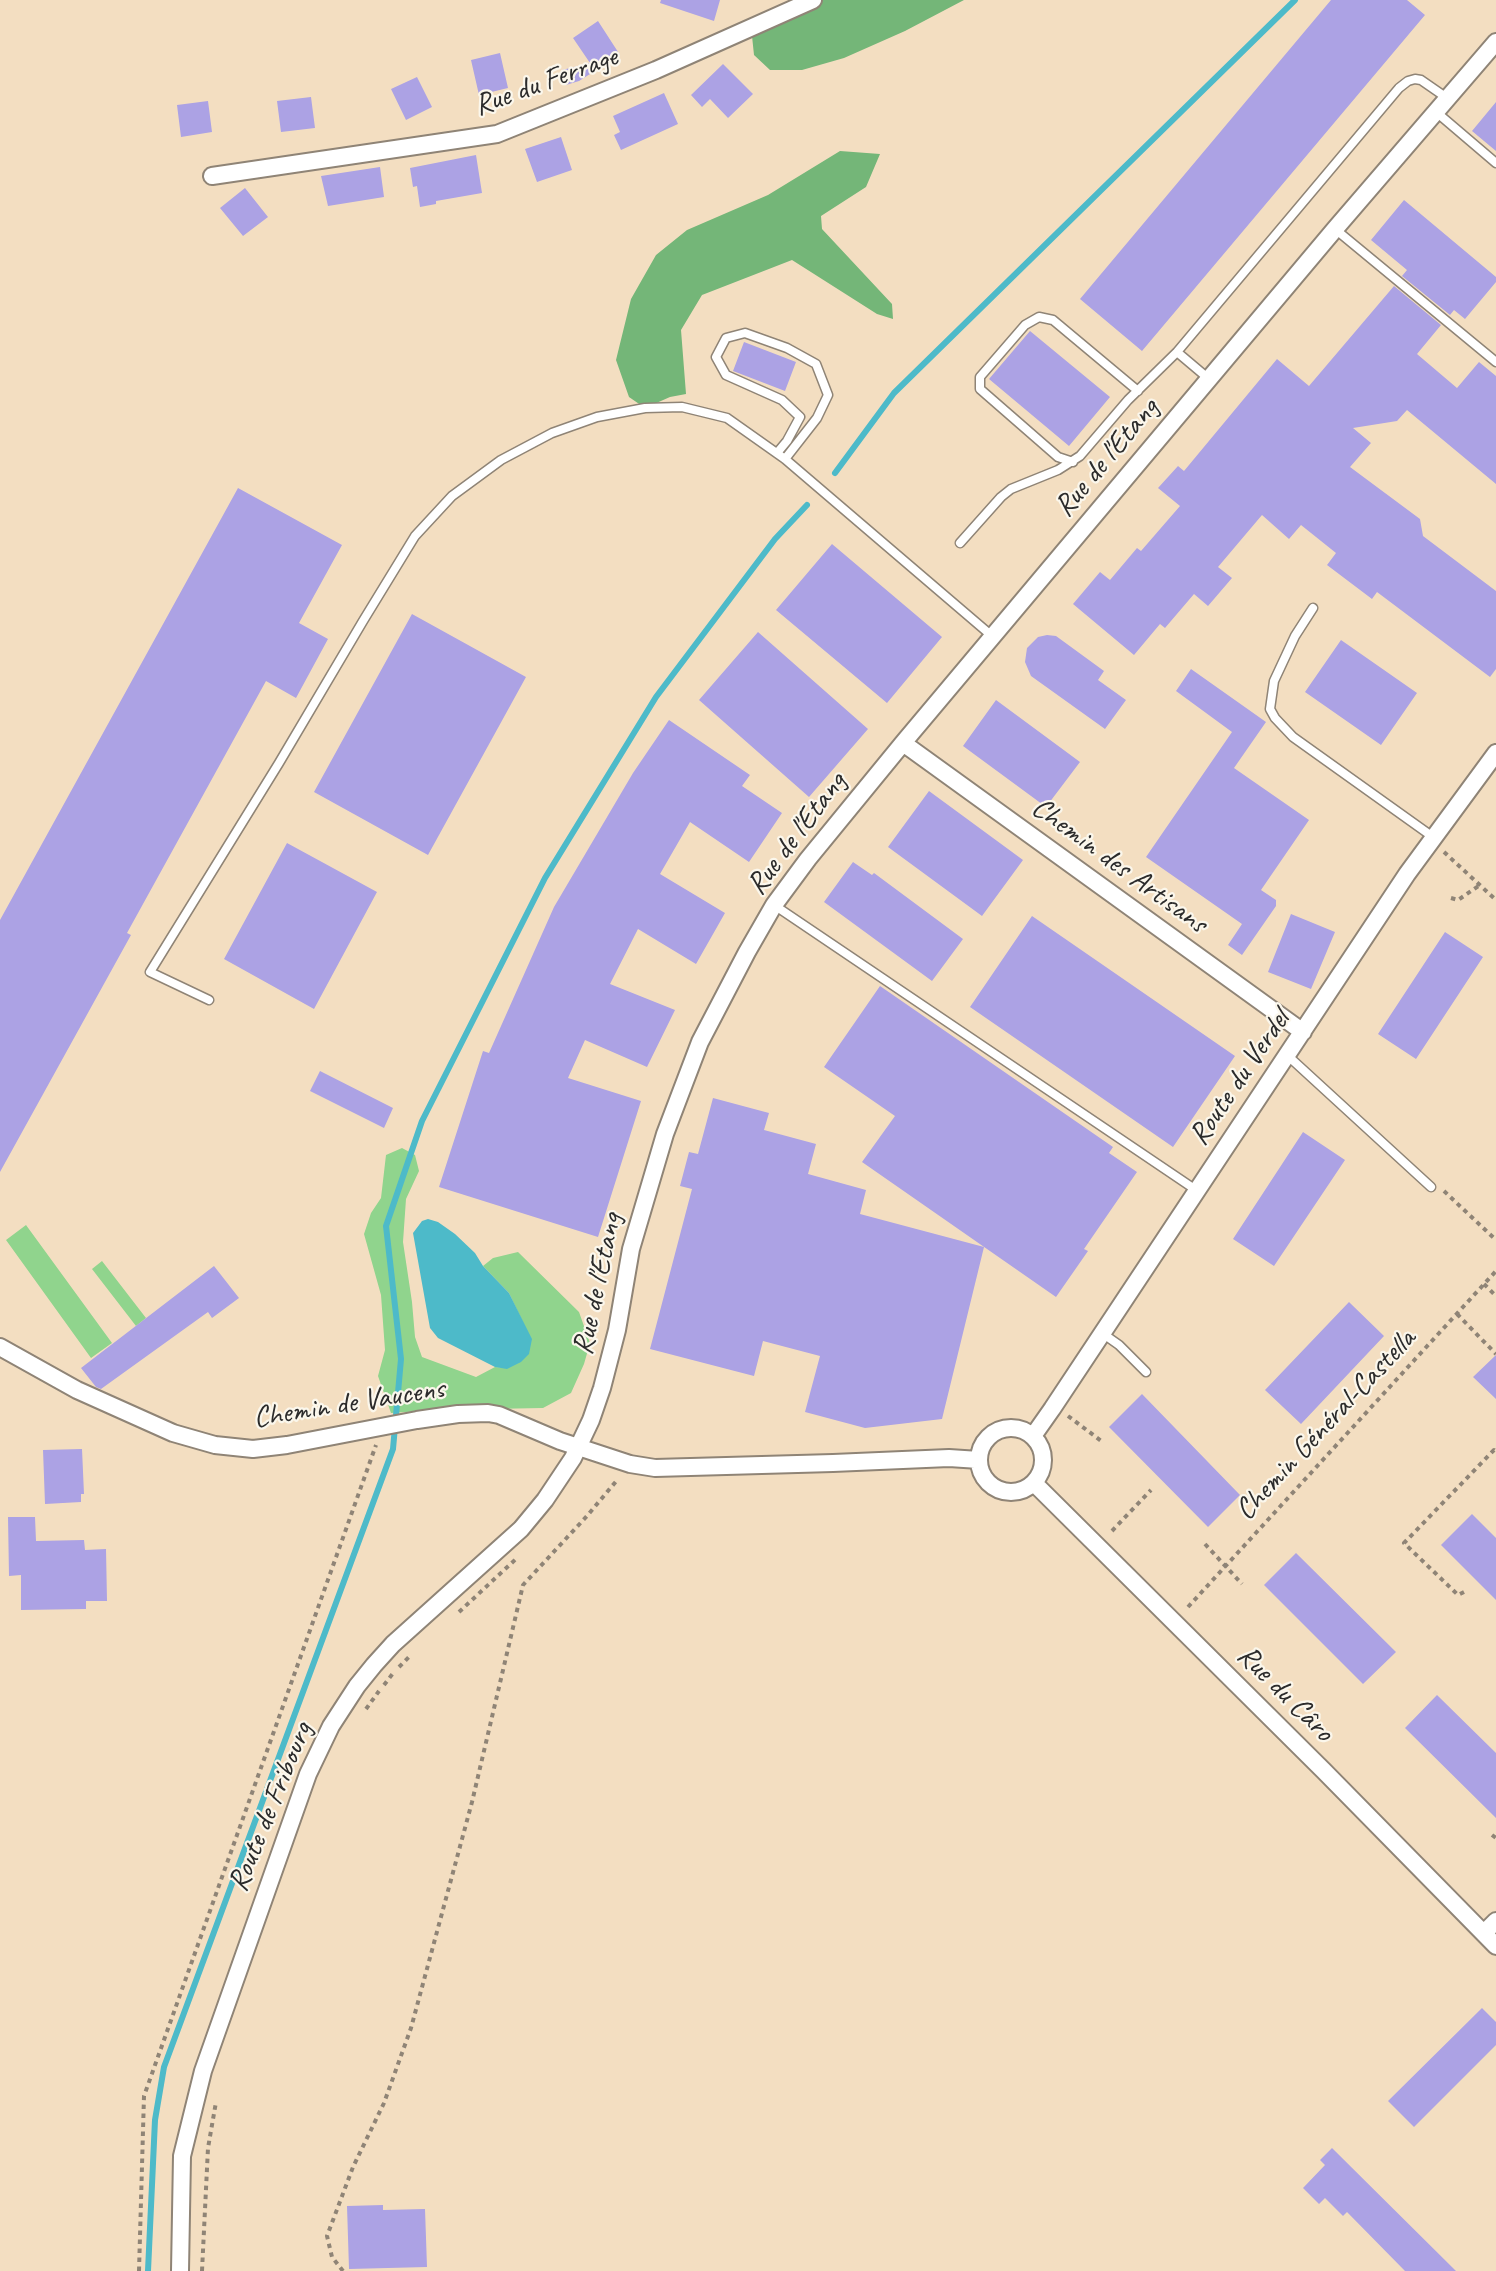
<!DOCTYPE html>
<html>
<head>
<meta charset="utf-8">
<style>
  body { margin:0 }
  canvas { display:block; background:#f3dec1 }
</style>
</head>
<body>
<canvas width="1496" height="2271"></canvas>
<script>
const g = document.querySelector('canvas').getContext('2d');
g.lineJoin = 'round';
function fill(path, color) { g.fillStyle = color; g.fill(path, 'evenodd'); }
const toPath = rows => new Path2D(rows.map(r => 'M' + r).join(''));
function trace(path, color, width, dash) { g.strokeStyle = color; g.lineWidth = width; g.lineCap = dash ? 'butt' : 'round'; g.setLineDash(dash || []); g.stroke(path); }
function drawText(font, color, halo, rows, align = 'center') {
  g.font = font + ' Caveat,sans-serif'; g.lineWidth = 4.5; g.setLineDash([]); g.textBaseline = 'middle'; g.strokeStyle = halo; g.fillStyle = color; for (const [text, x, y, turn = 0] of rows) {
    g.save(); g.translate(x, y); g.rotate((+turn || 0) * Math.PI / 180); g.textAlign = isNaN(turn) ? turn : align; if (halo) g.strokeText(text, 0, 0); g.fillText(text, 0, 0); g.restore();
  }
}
const green = toPath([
  [402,1148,415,1155,419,1171,406,1199,403,1242,412,1302,415,1337,422,1357,476,1377,495,1367,508,1368,531,1339,509,1293,483,1266,493,1258,518,1252,579,1312,590,1343,584,1364,571,1393,543,1408,437,1410,391,1413,378,1376,385,1350,381,1295,364,1234,371,1213,381,1198,386,1155],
  [26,1225,112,1343,91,1358,6,1240],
  [102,1261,146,1318,136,1326,92,1269]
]);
const forest = toPath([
  [813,0,964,0,905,31,844,58,802,70,770,70,754,55,752,36],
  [840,151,880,154,866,187,821,216,822,229,892,304,893,319,877,314,792,260,702,295,681,330,686,394,670,397,645,408,629,397,616,360,631,299,656,255,687,230,768,195]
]);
const water = toPath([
  [428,1219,438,1222,455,1234,475,1253,483,1266,509,1293,532,1339,529,1354,521,1362,507,1369,495,1367,438,1338,430,1328,413,1233,422,1221]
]);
const stream = toPath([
  [835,473,894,393,1295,0],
  [148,2271,155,2120,164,2067,393,1449,401,1359,386,1226,422,1121,545,878,656,697,775,539,807,505]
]);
const building = toPath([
  [661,0,720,0,714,21,660,3],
  [1331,0,1407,0,1425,15,1142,351,1080,299],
  [598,21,620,55,579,81,566,85,562,70,590,63,573,38],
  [500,53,508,88,479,95,471,60],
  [723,64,753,94,728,118,710,99,702,107,691,95],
  [417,77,432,107,406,120,391,89],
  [664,93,678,124,621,150,614,135,620,132,613,116],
  [311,97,315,128,281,132,277,101],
  [208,101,212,132,181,137,177,105],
  [1496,102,1496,151,1472,131],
  [561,137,572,170,537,182,525,149],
  [476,155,482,193,436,201,436,204,420,207,417,186,413,187,410,168],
  [380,167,384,197,328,206,321,176],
  [245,188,268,217,243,236,220,208],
  [1404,200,1496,277,1496,282,1465,319,1454,310,1450,315,1402,276,1407,270,1371,240],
  [1394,286,1441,325,1417,354,1457,388,1479,362,1496,376,1496,484,1407,410,1397,421,1353,428,1371,443,1350,467,1420,519,1423,536,1496,591,1496,669,1490,677,1377,592,1372,599,1327,565,1336,553,1301,525,1289,539,1262,515,1218,567,1232,578,1208,606,1194,594,1165,628,1160,624,1134,655,1073,604,1100,572,1110,580,1137,548,1141,551,1180,506,1158,488,1178,466,1184,471,1277,359,1309,386],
  [1030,331,1110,397,1069,446,989,379],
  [744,342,796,362,785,391,733,371],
  [238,488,342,545,299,623,328,639,296,698,266,681,127,933,131,935,0,1172,0,920],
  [832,544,942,637,887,703,776,610],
  [412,614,526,677,428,855,314,792],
  [758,632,868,729,809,797,699,700],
  [1047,635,1056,636,1104,671,1098,680,1126,700,1105,729,1031,676,1025,662,1027,648,1038,637],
  [1341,640,1417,693,1381,745,1305,692],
  [1191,669,1266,722,1234,768,1309,820,1261,890,1276,900,1276,906,1242,955,1228,945,1242,924,1146,857,1232,732,1176,691],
  [996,700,1080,762,1046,807,963,746],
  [669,720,750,775,742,786,782,813,749,862,690,822,660,874,725,913,696,964,638,929,610,984,675,1010,647,1067,585,1040,568,1078,641,1101,598,1237,439,1187,483,1051,489,1053,554,907,633,773],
  [929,791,1023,860,982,916,888,847],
  [287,843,377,892,314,1009,224,959],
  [853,862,872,875,874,873,963,939,932,981,824,902],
  [1291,914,1335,932,1311,989,1268,972],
  [1032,916,1235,1056,1173,1147,970,1007],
  [1445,932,1483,957,1416,1059,1378,1034],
  [880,986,1113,1147,1109,1153,1137,1172,1084,1249,1088,1251,1056,1297,862,1162,895,1116,824,1067],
  [320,1071,393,1108,384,1128,310,1091],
  [713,1098,769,1113,764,1130,816,1144,808,1174,866,1190,860,1214,984,1247,942,1419,865,1428,805,1412,820,1356,763,1341,754,1376,650,1349,692,1189,680,1186,689,1152,698,1154],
  [1303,1132,1345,1160,1274,1266,1233,1239],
  [214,1266,239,1298,212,1318,208,1312,101,1389,96,1387,81,1368],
  [1349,1302,1384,1336,1301,1424,1265,1390],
  [1496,1355,1496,1399,1473,1377],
  [1142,1394,1240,1495,1208,1527,1109,1427],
  [82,1449,84,1494,81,1494,81,1502,45,1504,43,1450],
  [1472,1514,1496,1538,1496,1600,1441,1545],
  [8,1517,35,1517,36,1541,84,1540,85,1550,106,1549,107,1601,86,1601,86,1609,21,1610,21,1575,9,1576],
  [1296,1553,1396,1652,1363,1684,1264,1585],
  [1437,1695,1496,1753,1496,1818,1405,1728],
  [1482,2008,1496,2022,1496,2045,1414,2127,1388,2101],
  [1332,2148,1456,2271,1405,2271,1347,2212,1343,2216,1325,2198,1319,2204,1303,2188,1325,2165,1320,2160],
  [383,2205,383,2210,425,2209,427,2267,349,2269,347,2206]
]);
const path = toPath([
  [1444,852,1496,900],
  [1451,898,1458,900,1480,885],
  [1444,1191,1496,1240],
  [1484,1284,1496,1296],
  [1457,1314,1496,1354],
  [1068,1416,1104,1443],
  [1112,1531,1151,1490],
  [1205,1544,1242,1584],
  [1464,1592,1458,1595,1404,1543,1494,1450,1496,1452],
  [1188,1607,1496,1271],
  [459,1612,517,1558],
  [399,1667,411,1655],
  [384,1685,394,1672],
  [366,1709,379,1691],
  [1492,1835,1496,1838],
  [139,2271,144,2096,376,1445],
  [202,2271,208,2148,216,2102],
  [343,2271,332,2257,327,2236,353,2167,384,2103,411,2028,472,1802,523,1585,587,1516,618,1479]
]);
const lane = toPath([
  [1435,111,1496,163],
  [1335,229,1496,362],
  [1177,352,1209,379],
  [777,453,787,441,800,417,782,400,726,375,716,357,726,338,745,333,787,348,816,364,828,395,817,418,785,459],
  [1073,462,1058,457,980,389,980,377,1025,325,1039,317,1053,320,1138,391],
  [960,543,1001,497,1011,489,1058,470,1080,456,1128,400,1177,352,1399,88,1408,81,1415,79,1421,80,1447,98],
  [1313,608,1295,636,1274,681,1270,709,1275,718,1293,737,1433,837],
  [774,905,1196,1190],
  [209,1000,150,972,279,763,363,621,415,536,452,496,501,460,552,433,597,417,645,408,682,407,727,418,785,459,992,636],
  [1287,1055,1431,1187],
  [1102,1333,1119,1345,1146,1372]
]);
const street = toPath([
  [212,176,497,134,656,70,813,0],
  [903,743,1303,1032],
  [0,1347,77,1390,173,1433,215,1445,253,1449,287,1445,417,1420,458,1414,488,1413,499,1415,560,1441,630,1464,655,1468,833,1463,949,1458,979,1460],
  '979 1460a32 32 0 1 1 64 0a32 32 0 1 1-64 0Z',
  [1033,1436,1052,1409,1407,874,1496,753],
  [1034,1483,1324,1771,1496,1946],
  [1484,1933,1496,1921],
  [180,2271,182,2156,203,2071,308,1774,331,1726,357,1686,374,1665,393,1644,521,1529,545,1500,573,1458,591,1420,602,1388,617,1330,631,1249,665,1134,700,1042,747,952,774,905,808,859,903,743,1335,229,1496,42]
]);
const streetNames = [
  ["Rue du Ferrage",546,82,-20],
  ["Rue de l'Etang",1107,458,-50],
  ["Rue de l'Etang",797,834,-53],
  ["Chemin des Artisans",1119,866,36],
  ["Route du Verdel",1240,1078,-56],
  ["Rue de l'Etang",598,1284,-78],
  ["Chemin de Vaucens",349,1404,-9],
  ["Chemin Général-Castella",1326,1425,-47],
  ["Rue du Câro",1285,1694,45],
  ["Route de Fribourg",271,1807,-68]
];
fill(green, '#90d48d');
fill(forest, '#74b678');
fill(water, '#4dbac9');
trace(stream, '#4dbac9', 6);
fill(building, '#aca2e4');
trace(lane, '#8f8476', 11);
trace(street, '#8f8476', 20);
trace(path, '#8f8476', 4, [4.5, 4.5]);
trace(lane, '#fff', 8);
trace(street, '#fff', 16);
drawText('30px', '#2b2b2b', '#fbf7ec', streetNames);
</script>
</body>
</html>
